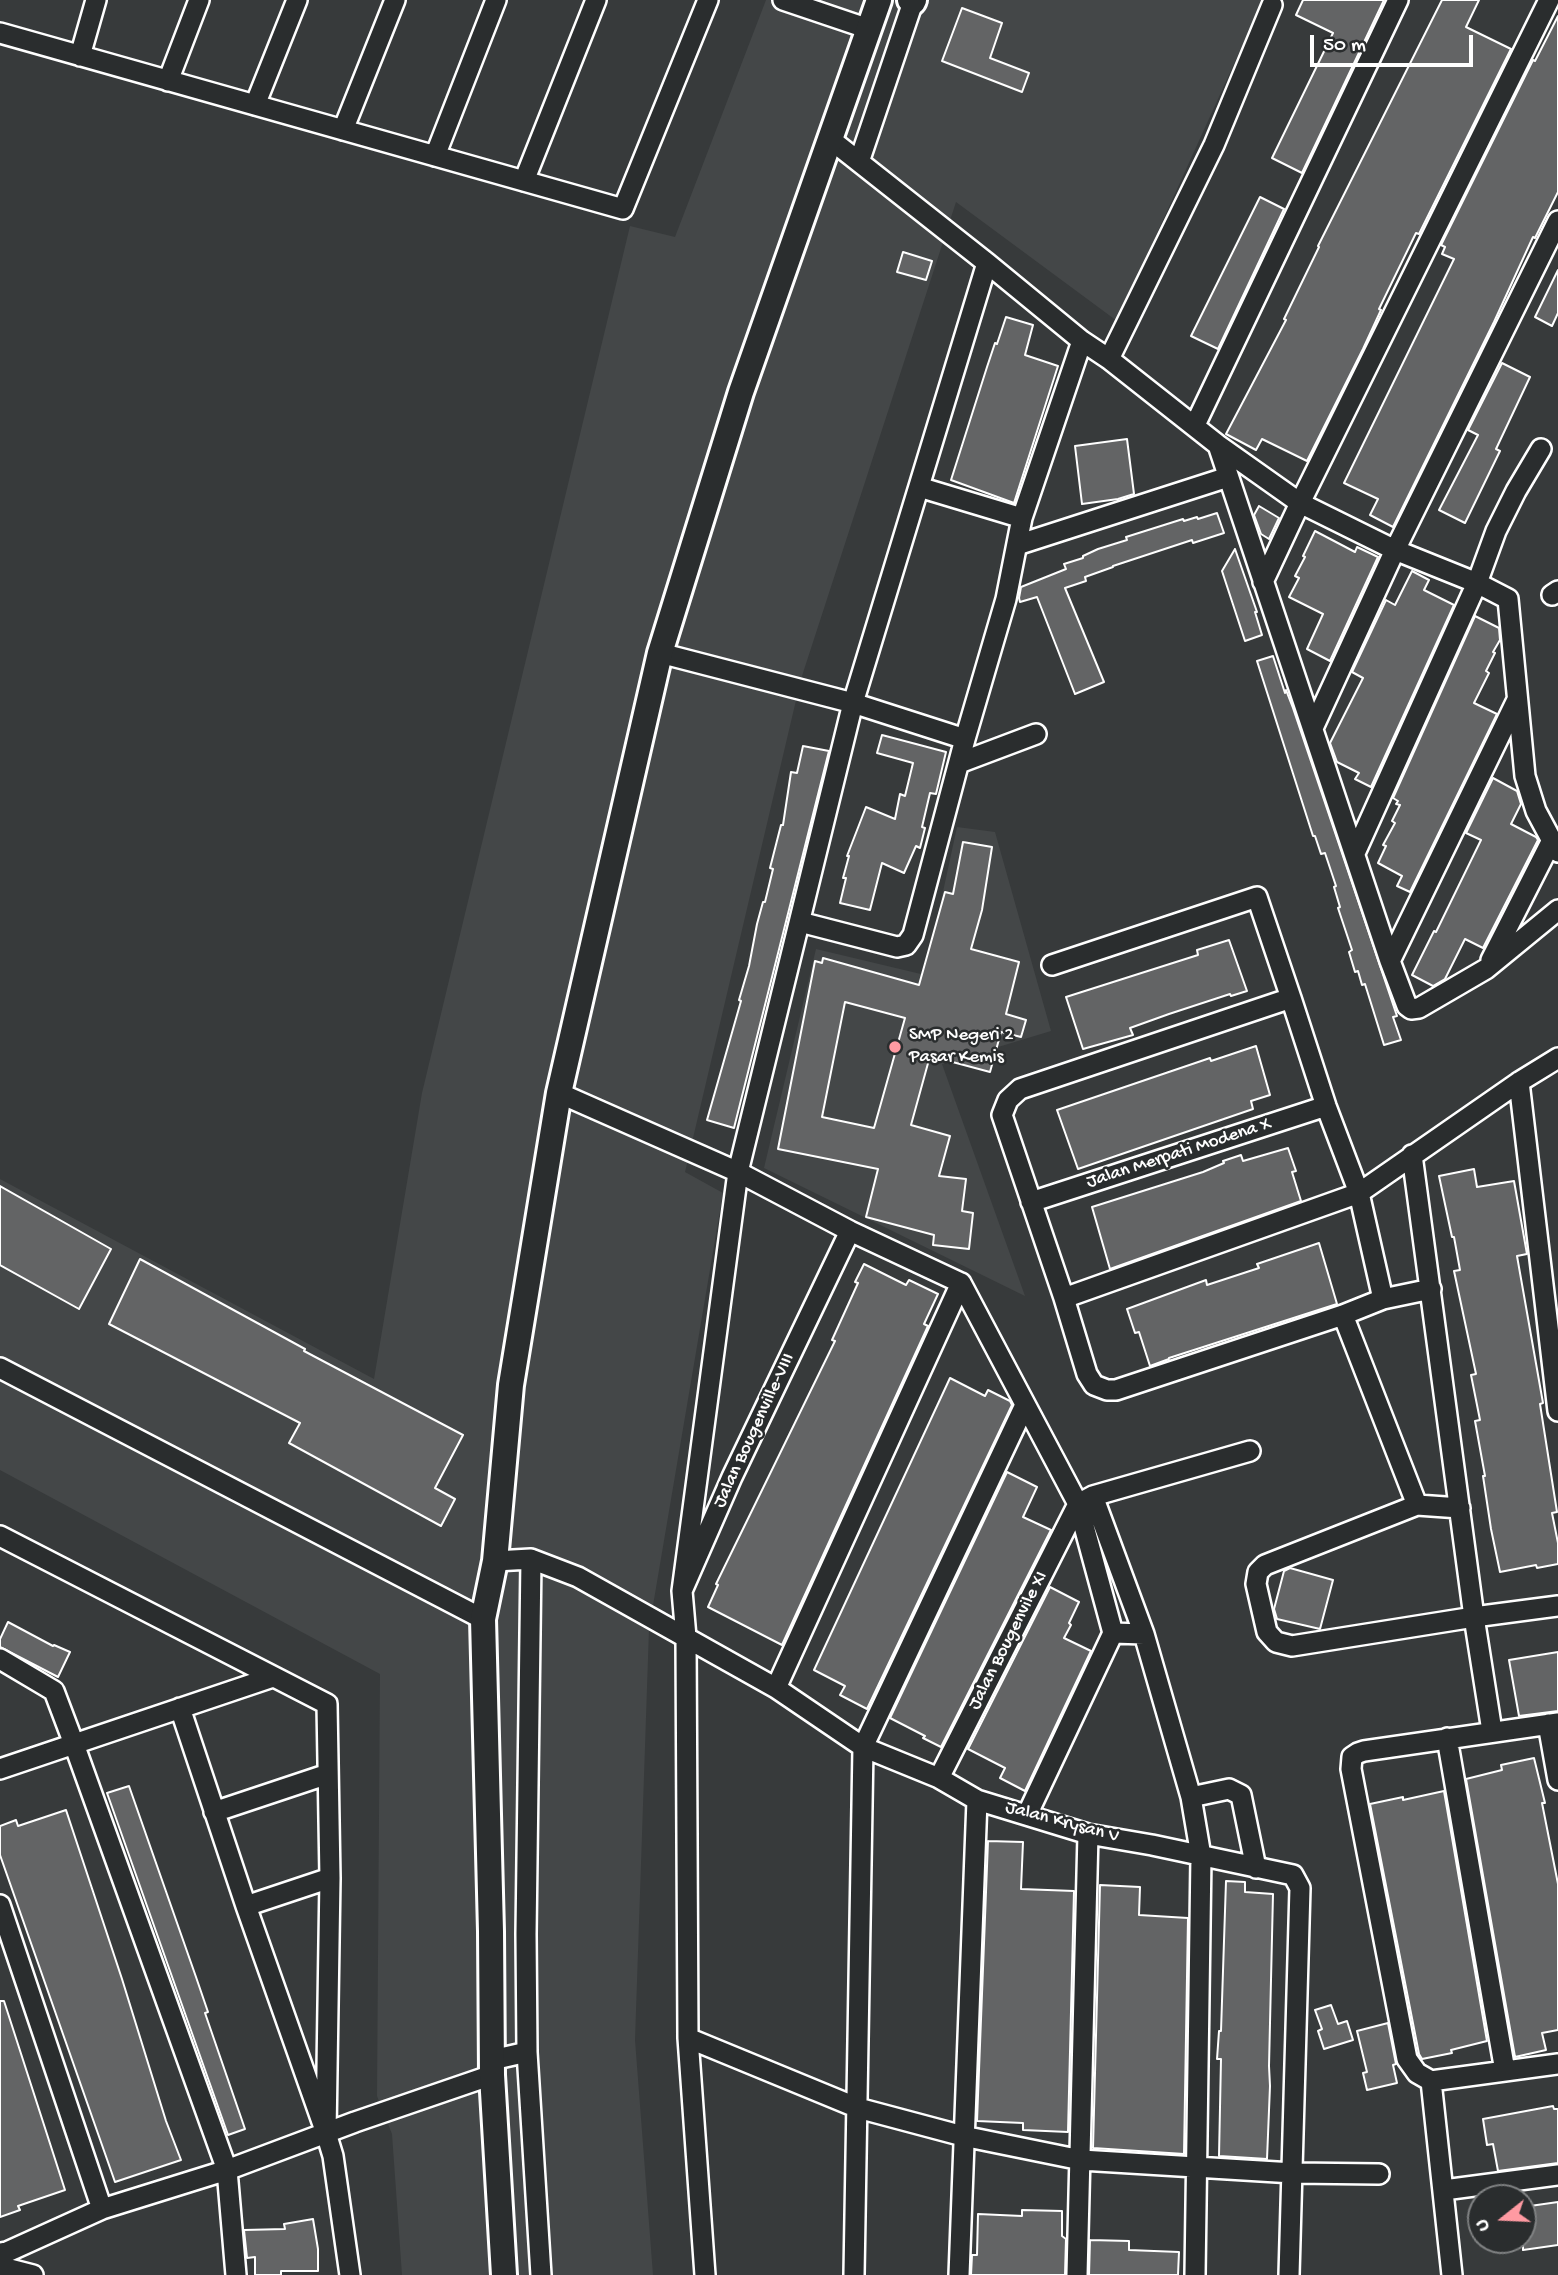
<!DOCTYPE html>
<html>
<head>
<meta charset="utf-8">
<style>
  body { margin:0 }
  #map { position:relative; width:1558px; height:2275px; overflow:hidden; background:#373a3b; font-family:"Gochi Hand",sans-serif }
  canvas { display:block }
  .north { position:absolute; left:1467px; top:2184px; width:70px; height:70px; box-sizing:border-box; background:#2a2d2e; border:2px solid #7f8182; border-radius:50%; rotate:252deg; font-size:19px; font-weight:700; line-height:28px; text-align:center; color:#fff }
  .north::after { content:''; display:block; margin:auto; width:24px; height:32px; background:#ff9aa2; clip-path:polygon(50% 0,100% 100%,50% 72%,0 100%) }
  .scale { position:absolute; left:1310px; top:35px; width:163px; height:32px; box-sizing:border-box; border:4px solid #fff; border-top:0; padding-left:9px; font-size:21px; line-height:24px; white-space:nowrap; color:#fff; -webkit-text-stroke:5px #2a2d2e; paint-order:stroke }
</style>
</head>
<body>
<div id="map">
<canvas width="1558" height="2275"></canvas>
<div class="north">U</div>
<div class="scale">50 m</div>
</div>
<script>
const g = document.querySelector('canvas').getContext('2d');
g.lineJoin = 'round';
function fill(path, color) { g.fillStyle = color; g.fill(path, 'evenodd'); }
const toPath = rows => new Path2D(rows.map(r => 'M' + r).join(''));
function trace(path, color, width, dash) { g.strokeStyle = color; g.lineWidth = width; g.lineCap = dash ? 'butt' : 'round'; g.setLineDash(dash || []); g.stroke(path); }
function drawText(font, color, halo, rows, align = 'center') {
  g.font = font + ' "Gochi Hand",sans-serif'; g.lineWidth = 5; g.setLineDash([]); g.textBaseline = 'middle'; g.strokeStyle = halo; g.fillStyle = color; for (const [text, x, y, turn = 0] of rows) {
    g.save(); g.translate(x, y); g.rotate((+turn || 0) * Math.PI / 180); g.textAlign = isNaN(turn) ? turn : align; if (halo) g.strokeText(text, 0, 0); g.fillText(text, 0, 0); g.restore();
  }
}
const built = toPath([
  [766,0,1263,0,1117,321,956,202,801,679,685,1172,723,1193,649,1629,635,2040,653,2275,402,2275,392,2134,377,2096,380,1674,0,1470,0,1179,374,1379,422,1093,630,226,675,237],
  [957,827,995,832,1051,1031,942,1064,1025,1296,764,1168,816,949,925,975]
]);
const building = toPath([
  [1303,0,1384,0,1302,173,1272,158,1333,33,1296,15,1303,0],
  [1442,0,1479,0,1466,27,1511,49,1419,234,1416,233,1379,309,1381,310,1363,349,1307,461,1262,439,1256,450,1226,434,1286,320,1284,319,1319,247,1318,246,1442,0],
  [962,8,1002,23,990,58,1029,73,1022,92,942,61,962,8],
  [1558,16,1558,192,1535,238,1533,237,1494,322,1393,527,1370,515,1378,499,1344,483,1454,259,1442,254,1445,247,1441,245,1533,60,1535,61,1558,16],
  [1260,197,1284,209,1218,349,1191,336,1260,197],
  [903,252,932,261,926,280,897,272,903,252],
  [1558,270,1558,313,1552,326,1535,317,1558,270],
  [1006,317,1033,325,1025,355,1058,366,1014,503,951,480,987,367,995,343,997,344,1006,317],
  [1502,363,1530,377,1496,449,1500,451,1465,523,1439,510,1478,435,1468,430,1502,363],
  [1127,439,1134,494,1118,499,1082,504,1075,446,1127,439],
  [1259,506,1279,518,1269,539,1261,534,1254,515,1259,506],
  [1217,513,1224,533,1193,543,1192,540,1113,566,1113,567,1085,577,1086,581,1065,588,1104,682,1075,694,1037,597,1020,602,1019,598,1021,587,1066,569,1064,564,1083,558,1083,556,1098,549,1127,540,1126,537,1183,519,1184,521,1197,517,1198,519,1217,513],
  [1315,531,1355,552,1357,547,1378,557,1330,661,1307,649,1323,614,1289,597,1299,578,1295,576,1305,557,1303,556,1315,531],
  [1235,549,1257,612,1255,612,1262,635,1245,641,1222,571,1235,549],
  [1412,571,1429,580,1424,590,1454,605,1371,787,1355,779,1359,773,1337,762,1330,743,1363,678,1352,672,1386,600,1395,605,1412,571],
  [1475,616,1499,628,1500,640,1493,652,1495,653,1486,671,1489,673,1474,703,1497,714,1410,892,1397,886,1402,876,1378,863,1386,846,1383,845,1395,823,1392,821,1400,805,1396,804,1398,801,1393,798,1475,616],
  [1273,656,1285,693,1286,690,1293,708,1397,1016,1393,1017,1401,1040,1384,1045,1365,984,1362,985,1358,971,1355,972,1349,952,1352,950,1338,908,1340,907,1334,887,1336,886,1325,853,1321,854,1315,836,1313,836,1257,661,1273,656],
  [882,735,946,752,936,794,930,793,922,827,925,828,920,848,916,846,904,873,882,863,870,910,840,903,846,878,843,878,849,856,847,856,866,807,895,819,900,794,905,796,913,763,877,753,882,735],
  [803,746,829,751,734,1128,707,1120,741,1001,739,1000,749,966,757,924,763,902,765,902,773,869,770,868,781,825,783,825,791,772,797,773,803,746],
  [1493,778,1517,791,1521,804,1511,824,1536,837,1538,840,1483,948,1465,939,1445,979,1433,986,1412,975,1434,931,1436,932,1481,840,1466,833,1493,778],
  [963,842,992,847,982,910,971,949,1019,962,1006,1014,1026,1020,1021,1037,1001,1032,990,1072,930,1056,911,1125,950,1136,939,1176,966,1179,962,1211,973,1213,969,1249,933,1245,934,1235,866,1217,878,1169,778,1149,815,961,822,963,823,958,919,985,945,892,953,894,963,842],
  [845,1002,905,1018,874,1128,822,1117,845,1002],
  [1229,940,1247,991,1231,996,1230,994,1169,1014,1130,1028,1133,1035,1083,1049,1066,997,1198,955,1197,950,1229,940],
  [1256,1046,1270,1095,1251,1101,1253,1109,1078,1169,1057,1110,1210,1058,1211,1061,1256,1046],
  [1288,1148,1296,1171,1292,1172,1301,1201,1110,1269,1092,1207,1203,1172,1224,1163,1223,1161,1241,1155,1243,1161,1288,1148],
  [1474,1169,1477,1187,1514,1181,1527,1254,1517,1256,1543,1403,1540,1404,1557,1512,1552,1513,1558,1543,1558,1564,1537,1568,1536,1565,1500,1572,1491,1529,1483,1476,1485,1476,1475,1421,1480,1420,1471,1375,1476,1374,1454,1271,1460,1270,1454,1237,1452,1237,1439,1176,1474,1169],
  [0,1186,111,1249,79,1309,0,1265,0,1186],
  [1319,1243,1337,1304,1169,1358,1169,1359,1150,1366,1139,1332,1135,1333,1127,1309,1206,1280,1207,1285,1259,1268,1257,1264,1319,1243],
  [140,1259,305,1349,304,1351,463,1435,435,1488,455,1499,441,1526,289,1443,300,1423,109,1324,140,1259],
  [864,1264,906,1285,909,1280,938,1294,924,1324,928,1326,782,1645,708,1607,718,1585,716,1584,835,1341,832,1340,858,1283,855,1282,864,1264],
  [950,1378,985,1396,988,1390,1010,1401,1012,1405,867,1709,840,1695,845,1686,814,1670,950,1378],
  [1007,1472,1037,1487,1023,1517,1051,1530,941,1747,923,1738,925,1736,890,1718,1007,1472],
  [1290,1568,1333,1580,1320,1629,1277,1619,1274,1609,1284,1571,1290,1568],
  [1050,1587,1079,1602,1069,1623,1071,1625,1064,1638,1091,1651,1025,1791,1000,1778,1005,1768,968,1749,1050,1587],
  [8,1622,53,1646,54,1645,70,1652,58,1677,0,1647,0,1639,8,1622],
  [1558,1652,1558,1711,1519,1716,1509,1660,1558,1652],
  [1534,1758,1545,1803,1542,1803,1558,1884,1558,2030,1542,2033,1546,2050,1515,2057,1466,1779,1502,1770,1501,1765,1534,1758],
  [129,1786,196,1977,208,2012,205,2013,245,2129,228,2135,107,1793,129,1786],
  [1444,1791,1487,2041,1451,2050,1452,2053,1422,2059,1419,2054,1370,1804,1403,1797,1403,1800,1444,1791],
  [66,1810,122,1979,166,2121,181,2160,115,2182,0,1855,0,1826,16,1820,18,1826,66,1810],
  [988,1841,1023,1842,1021,1889,1074,1891,1068,2132,1023,2130,1023,2123,977,2121,988,1841],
  [1226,1881,1245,1882,1245,1892,1273,1894,1269,2066,1270,2086,1267,2159,1219,2156,1221,2059,1217,2059,1219,2031,1221,2031,1226,1881],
  [1100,1885,1140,1887,1139,1915,1188,1918,1184,2154,1093,2148,1100,1885],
  [0,2001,4,2001,65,2190,18,2206,20,2210,0,2217,0,2001],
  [1331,2005,1338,2024,1347,2021,1353,2040,1324,2049,1318,2031,1322,2029,1315,2010,1331,2005],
  [1388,2023,1396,2064,1393,2065,1397,2083,1367,2090,1363,2073,1367,2072,1357,2031,1388,2023],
  [1553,2106,1554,2109,1558,2109,1558,2163,1498,2171,1493,2144,1487,2145,1483,2119,1553,2106],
  [1558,2202,1558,2245,1523,2250,1523,2207,1558,2202],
  [1022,2210,1062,2211,1062,2236,1066,2239,1065,2275,971,2275,972,2255,977,2255,978,2214,1022,2216,1022,2210],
  [313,2219,318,2249,318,2271,281,2271,281,2275,255,2275,255,2257,247,2258,244,2230,285,2229,284,2224,313,2219],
  [1090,2240,1129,2241,1129,2250,1179,2252,1178,2275,1089,2275,1090,2240]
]);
const minor = toPath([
  [783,0,869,29],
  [0,33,623,209,708,0],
  [80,56,96,0],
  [168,81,199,0],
  [255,105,297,0],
  [343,130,395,0],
  [830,139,987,263,1082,341,1109,359,1218,445,1300,503,1395,550,1477,583,1508,599,1525,776,1536,811,1558,852],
  [435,156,496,0],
  [859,162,913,2],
  [524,181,596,0],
  [1109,359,1214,145,1272,5],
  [1195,425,1398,0],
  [1218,445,1390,961,1407,1006,1411,1009,1419,1008,1486,969,1558,910],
  [919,487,1022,518],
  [1017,545,1228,477],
  [1263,582,1300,503,1549,0],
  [1552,595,1558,591],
  [660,653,853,703,965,739],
  [1313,728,1395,550,1558,221],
  [959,763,1036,734],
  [1355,853,1477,583,1496,531,1516,491,1541,449],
  [800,922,897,947,906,945,913,935,965,739,1006,599,1022,518,1082,341],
  [1491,960,1551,842],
  [1390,961,1517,700],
  [1052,965,1257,897,1291,998],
  [1519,1082,1558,1411],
  [559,1093,738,1172,850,1231,961,1283,1078,1504,1113,1633],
  [1412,1155,1474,1617,1492,1731],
  [1031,1202,1326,1106],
  [1064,1298,1359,1193,1519,1082,1558,1058],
  [1383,1299,1359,1193,1326,1106,1291,998,1020,1089,1008,1100,1002,1115,1064,1298,1087,1374,1094,1385,1107,1390,1116,1390,1343,1315,1383,1299,1431,1289],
  [1343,1315,1417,1505],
  [0,1368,483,1619],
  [1093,1496,1144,1634],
  [1078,1504,1093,1496,1250,1451],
  [1460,1508,1417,1505,1265,1565,1258,1572,1256,1584,1267,1632,1276,1642,1292,1646,1474,1617,1558,1606],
  [0,1536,327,1704,330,1878,326,2133],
  [531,1559,526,1934,527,2052,541,2275],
  [495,1561,531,1559,578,1577,776,1688,863,1747,939,1778,977,1800,1088,1834,1152,1845,1293,1875,1300,1888,1289,2275],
  [682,1591,738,1172,853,703,987,263],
  [1113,1633,1144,1634,1191,1797,1201,1856,1195,2275],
  [0,1659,54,1691,74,1744,227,2170,236,2275],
  [776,1688,961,1283],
  [180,1708,246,1906,326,2133,333,2156,350,2275],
  [1558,1723,1364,1751,1358,1753,1352,1757,1351,1769,1407,2059,1417,2073,1431,2081,1558,2064],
  [1548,1724,1558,1780],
  [1447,1738,1505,2071],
  [0,1769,273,1677],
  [939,1778,1078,1504],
  [1191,1797,1229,1789,1241,1795,1256,1868],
  [214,1812,328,1774],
  [1027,1815,1113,1633],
  [0,1905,102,2209],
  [246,1906,330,1878],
  [688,2038,858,2108,963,2136,1081,2160,1293,2173,1379,2174],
  [492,2060,527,2052],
  [1431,2081,1452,2275],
  [1444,2190,1558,2175],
  [0,2253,7,2252,102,2209,227,2170,355,2122,492,2075],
  [2,2267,33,2275],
  [705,2275,688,2038,686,1637,682,1591,732,1477,850,1231],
  [854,2275,863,1747,1025,1405],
  [959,2275,977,1800],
  [1077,2275,1088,1834]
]);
const tertiary = toPath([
  [910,0,913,2,914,0],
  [504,2275,492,2075,491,1931,483,1619,495,1561,511,1385,559,1093,660,653,741,392,879,0]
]);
const markers = [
  [895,1047,7,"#ff9aa2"]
];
const poiNames = [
  ["SMP Negeri 2",909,1036],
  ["Pasar Kemis",909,1058]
];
const streetNames = [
  ["Jalan Merpati Modena X",1179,1154,-18],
  ["Jalan Bougenville-VIII",755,1431,-65],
  ["Jalan Bougenvile XI",1009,1641,-63],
  ["Jalan Krysan V",1062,1823,15]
];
fill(built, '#444748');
fill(building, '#636465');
trace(building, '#fff', 2);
trace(minor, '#fff', 24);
trace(tertiary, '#fff', 30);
trace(minor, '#2a2d2e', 19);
trace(tertiary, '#2a2d2e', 24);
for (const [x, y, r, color] of markers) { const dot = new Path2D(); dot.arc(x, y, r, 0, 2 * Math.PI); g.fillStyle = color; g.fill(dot); trace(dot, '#2a2d2e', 2.5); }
drawText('19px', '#fff', '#2a2d2e', poiNames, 'left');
drawText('19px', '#fff', '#2a2d2e', streetNames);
</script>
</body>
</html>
